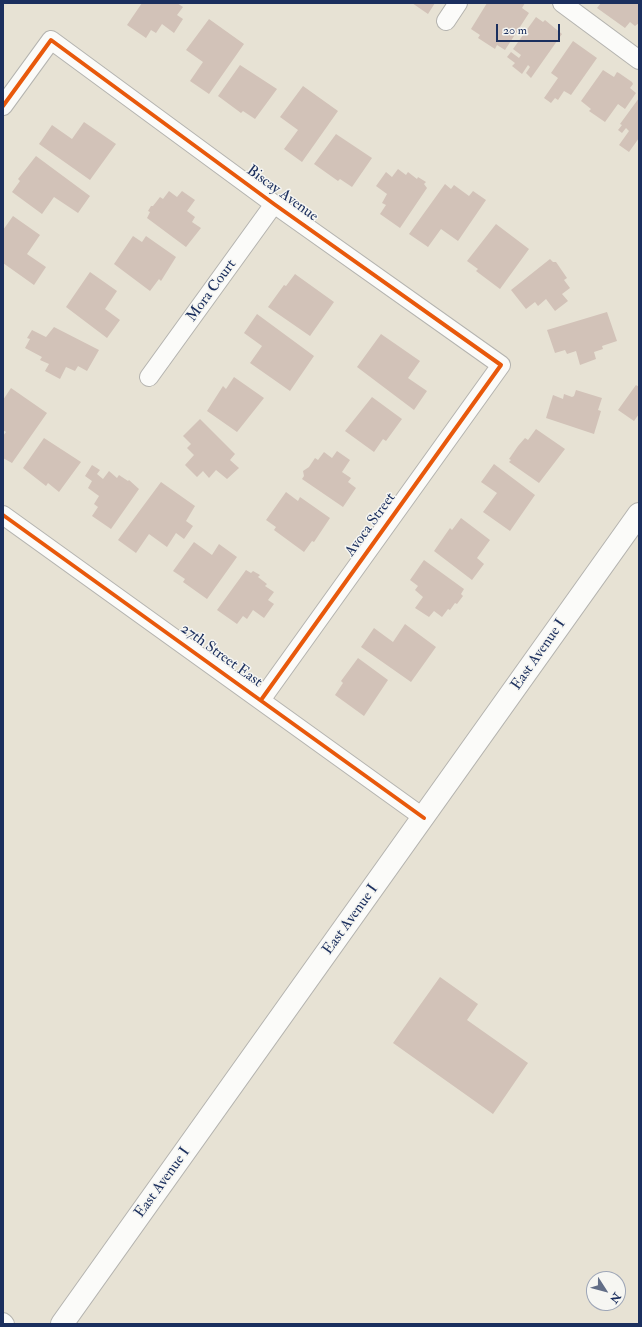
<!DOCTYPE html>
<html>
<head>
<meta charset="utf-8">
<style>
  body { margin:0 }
  #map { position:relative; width:642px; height:1327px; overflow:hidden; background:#e7e2d4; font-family:"IM FELL Double Pica",serif }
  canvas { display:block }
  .frame { position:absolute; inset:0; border:4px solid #1b2f5e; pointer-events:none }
  .north { position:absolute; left:586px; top:1271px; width:40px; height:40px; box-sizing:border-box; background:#f6f6f2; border:1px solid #9ea6b7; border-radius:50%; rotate:126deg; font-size:11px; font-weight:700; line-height:16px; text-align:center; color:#1b2f5e }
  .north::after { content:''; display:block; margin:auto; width:14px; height:18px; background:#626e87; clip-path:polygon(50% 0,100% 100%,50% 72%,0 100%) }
  .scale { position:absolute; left:496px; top:24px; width:64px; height:18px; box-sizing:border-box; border:2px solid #1b2f5e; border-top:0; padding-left:5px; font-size:12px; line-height:14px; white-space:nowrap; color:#1b2f5e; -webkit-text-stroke:3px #f6f6f2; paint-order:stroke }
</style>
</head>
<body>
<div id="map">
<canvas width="642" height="1327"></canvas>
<div class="frame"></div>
<div class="north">N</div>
<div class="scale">20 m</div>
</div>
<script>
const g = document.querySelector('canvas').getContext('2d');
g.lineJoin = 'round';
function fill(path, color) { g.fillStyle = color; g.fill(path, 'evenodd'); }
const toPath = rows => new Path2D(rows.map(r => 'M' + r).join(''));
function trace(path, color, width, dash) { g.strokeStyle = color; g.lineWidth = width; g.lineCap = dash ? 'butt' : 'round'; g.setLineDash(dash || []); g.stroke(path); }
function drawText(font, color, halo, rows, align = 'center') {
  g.font = font + ' "IM FELL Double Pica",serif'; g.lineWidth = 3; g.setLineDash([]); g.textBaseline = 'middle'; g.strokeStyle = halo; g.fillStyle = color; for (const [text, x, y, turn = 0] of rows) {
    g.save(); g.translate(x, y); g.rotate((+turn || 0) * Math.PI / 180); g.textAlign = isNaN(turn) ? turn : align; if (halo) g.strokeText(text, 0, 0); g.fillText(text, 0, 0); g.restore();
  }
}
const building = toPath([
  [142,3,177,3,183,7,177,15,183,19,174,33,162,24,156,33,151,30,146,38,127,25],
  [412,3,435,3,428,14],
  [487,3,525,3,522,8,529,13,505,50,497,45,495,49,478,38,480,35,471,29],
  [601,3,639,3,639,23,635,26,630,22,625,28,597,8],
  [536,17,543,22,545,20,562,34,531,78,526,73,530,67,528,65,522,74,512,66,515,63,507,57,511,52,519,58,521,55,513,49],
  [209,19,244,44,209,94,190,81,203,62,186,50],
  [573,41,597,58,571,95,564,91,558,100,555,98,551,103,544,98,558,78,551,73],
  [240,65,277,89,255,119,243,111,241,113,218,96],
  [603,70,614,77,617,72,619,73,632,82,633,84,630,88,636,93,625,109,618,104,605,122,589,111,591,109,581,101],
  [303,86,338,111,302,162,284,149,298,130,280,117],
  [639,98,639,138,629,152,619,145,629,131,626,128,622,133,618,130,622,125,620,124],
  [84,122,116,144,90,180,39,144,52,125,72,139],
  [336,134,372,158,352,187,340,179,338,181,314,164],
  [36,156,90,196,78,213,54,197,42,214,12,192,20,181,18,179],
  [398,169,406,175,408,172,417,179,418,177,426,182,424,184,427,188,400,228,380,214,386,205,382,203,387,194,376,186,386,172,392,177],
  [445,184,451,189,454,185,469,196,473,191,486,200,458,241,441,229,428,247,409,234],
  [169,191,177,197,182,191,195,200,187,211,195,217,192,222,201,228,186,247,147,218,150,212,148,211,151,206,153,206,160,197,163,199],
  [13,216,40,235,27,254,46,267,34,285,3,263,3,230],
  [496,224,529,249,500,289,476,271,478,269,467,261],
  [133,236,142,242,146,236,176,257,161,281,159,279,150,291,114,264],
  [550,259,553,262,556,262,567,278,564,280,570,288,562,294,568,301,555,311,546,299,538,306,535,302,526,309,511,290],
  [90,272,117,291,105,309,120,320,107,338,66,307],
  [295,274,334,302,310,336,268,307,284,285,286,286],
  [607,312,617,341,602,346,603,349,594,352,596,359,580,365,576,351,567,354,565,350,555,353,547,330],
  [257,314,314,356,290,391,250,363,262,346,244,333],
  [54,327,99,350,87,371,78,366,75,371,66,367,60,379,45,371,49,364,40,360,42,357,25,348,30,339,27,338,32,330,46,337],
  [381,334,420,361,408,378,427,391,414,410,357,367],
  [234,377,264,398,237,432,207,411,223,386,226,389],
  [636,385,639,387,639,414,634,421,618,410],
  [11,388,47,413,12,463,3,458,3,436,6,432,3,430,3,400],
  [576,390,602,398,598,410,601,411,594,434,546,418,553,395,563,399,564,394,572,397,574,396],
  [372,397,402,419,386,441,383,439,374,452,345,431],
  [200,419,235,454,230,460,239,468,227,479,216,470,209,478,203,471,197,477,185,465,194,455,187,448,191,444,183,436],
  [536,429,565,449,539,483,509,462,511,460,509,459,518,446,525,438,528,440],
  [44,438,81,462,59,492,48,483,46,486,23,468],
  [337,451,350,460,342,472,351,478,348,482,356,488,343,507,302,479,304,476,303,471,309,467,315,458,318,460,324,452,332,458],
  [494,464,535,495,510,531,483,512,497,493,481,482],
  [92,465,100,470,97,474,103,479,109,471,117,478,119,475,128,481,129,480,139,489,111,529,92,516,98,507,94,504,99,496,88,488,92,481,85,476],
  [161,482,195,506,186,521,193,526,184,539,176,533,167,547,149,534,136,553,118,540],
  [286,492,298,501,300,497,330,518,314,542,312,541,304,552,274,530,276,527,266,520],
  [461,518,490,540,477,558,484,564,472,580,434,551,450,528,452,530],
  [194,542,212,555,219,544,237,557,207,599,183,582,185,579,173,571],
  [424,560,464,589,461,594,463,596,457,604,455,603,450,610,448,609,442,617,434,611,429,617,415,608,423,597,415,590,418,586,410,580],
  [246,570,251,573,253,571,260,575,258,577,267,584,265,586,274,592,268,600,274,604,264,618,253,610,247,619,243,616,237,624,217,610],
  [405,624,436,647,411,682,361,647,374,628,393,642],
  [358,658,388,680,364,716,335,695,343,683,341,681],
  [440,977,478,1004,467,1020,528,1063,493,1114,393,1043]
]);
const minor = toPath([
  [562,3,639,60],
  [446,21,458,3],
  [3,106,51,40,274,204,501,365,261,700],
  [149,377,274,204],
  [3,515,424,818],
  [3,1322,5,1324]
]);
const secondary = toPath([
  [62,1324,639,514]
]);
const cycleway = toPath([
  [3,106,51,40,274,204,501,365,261,700],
  [3,515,424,818]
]);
const streetNames = [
  ["Biscay Avenue",282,194,36],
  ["Mora Court",212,291,-54],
  ["Avoca Street",371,525,-54],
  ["East Avenue I",539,655,-55],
  ["27th Street East",221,656,36],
  ["East Avenue I",351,920,-54],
  ["East Avenue I",163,1183,-54]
];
fill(building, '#d2c2b8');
trace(minor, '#b4b3af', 20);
trace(secondary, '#b4b3af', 24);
trace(minor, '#fbfbf9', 18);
trace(secondary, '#fbfbf9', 22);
trace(cycleway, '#e8590c', 4);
drawText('15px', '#1b2f5e', '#f6f6f2', streetNames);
</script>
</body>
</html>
